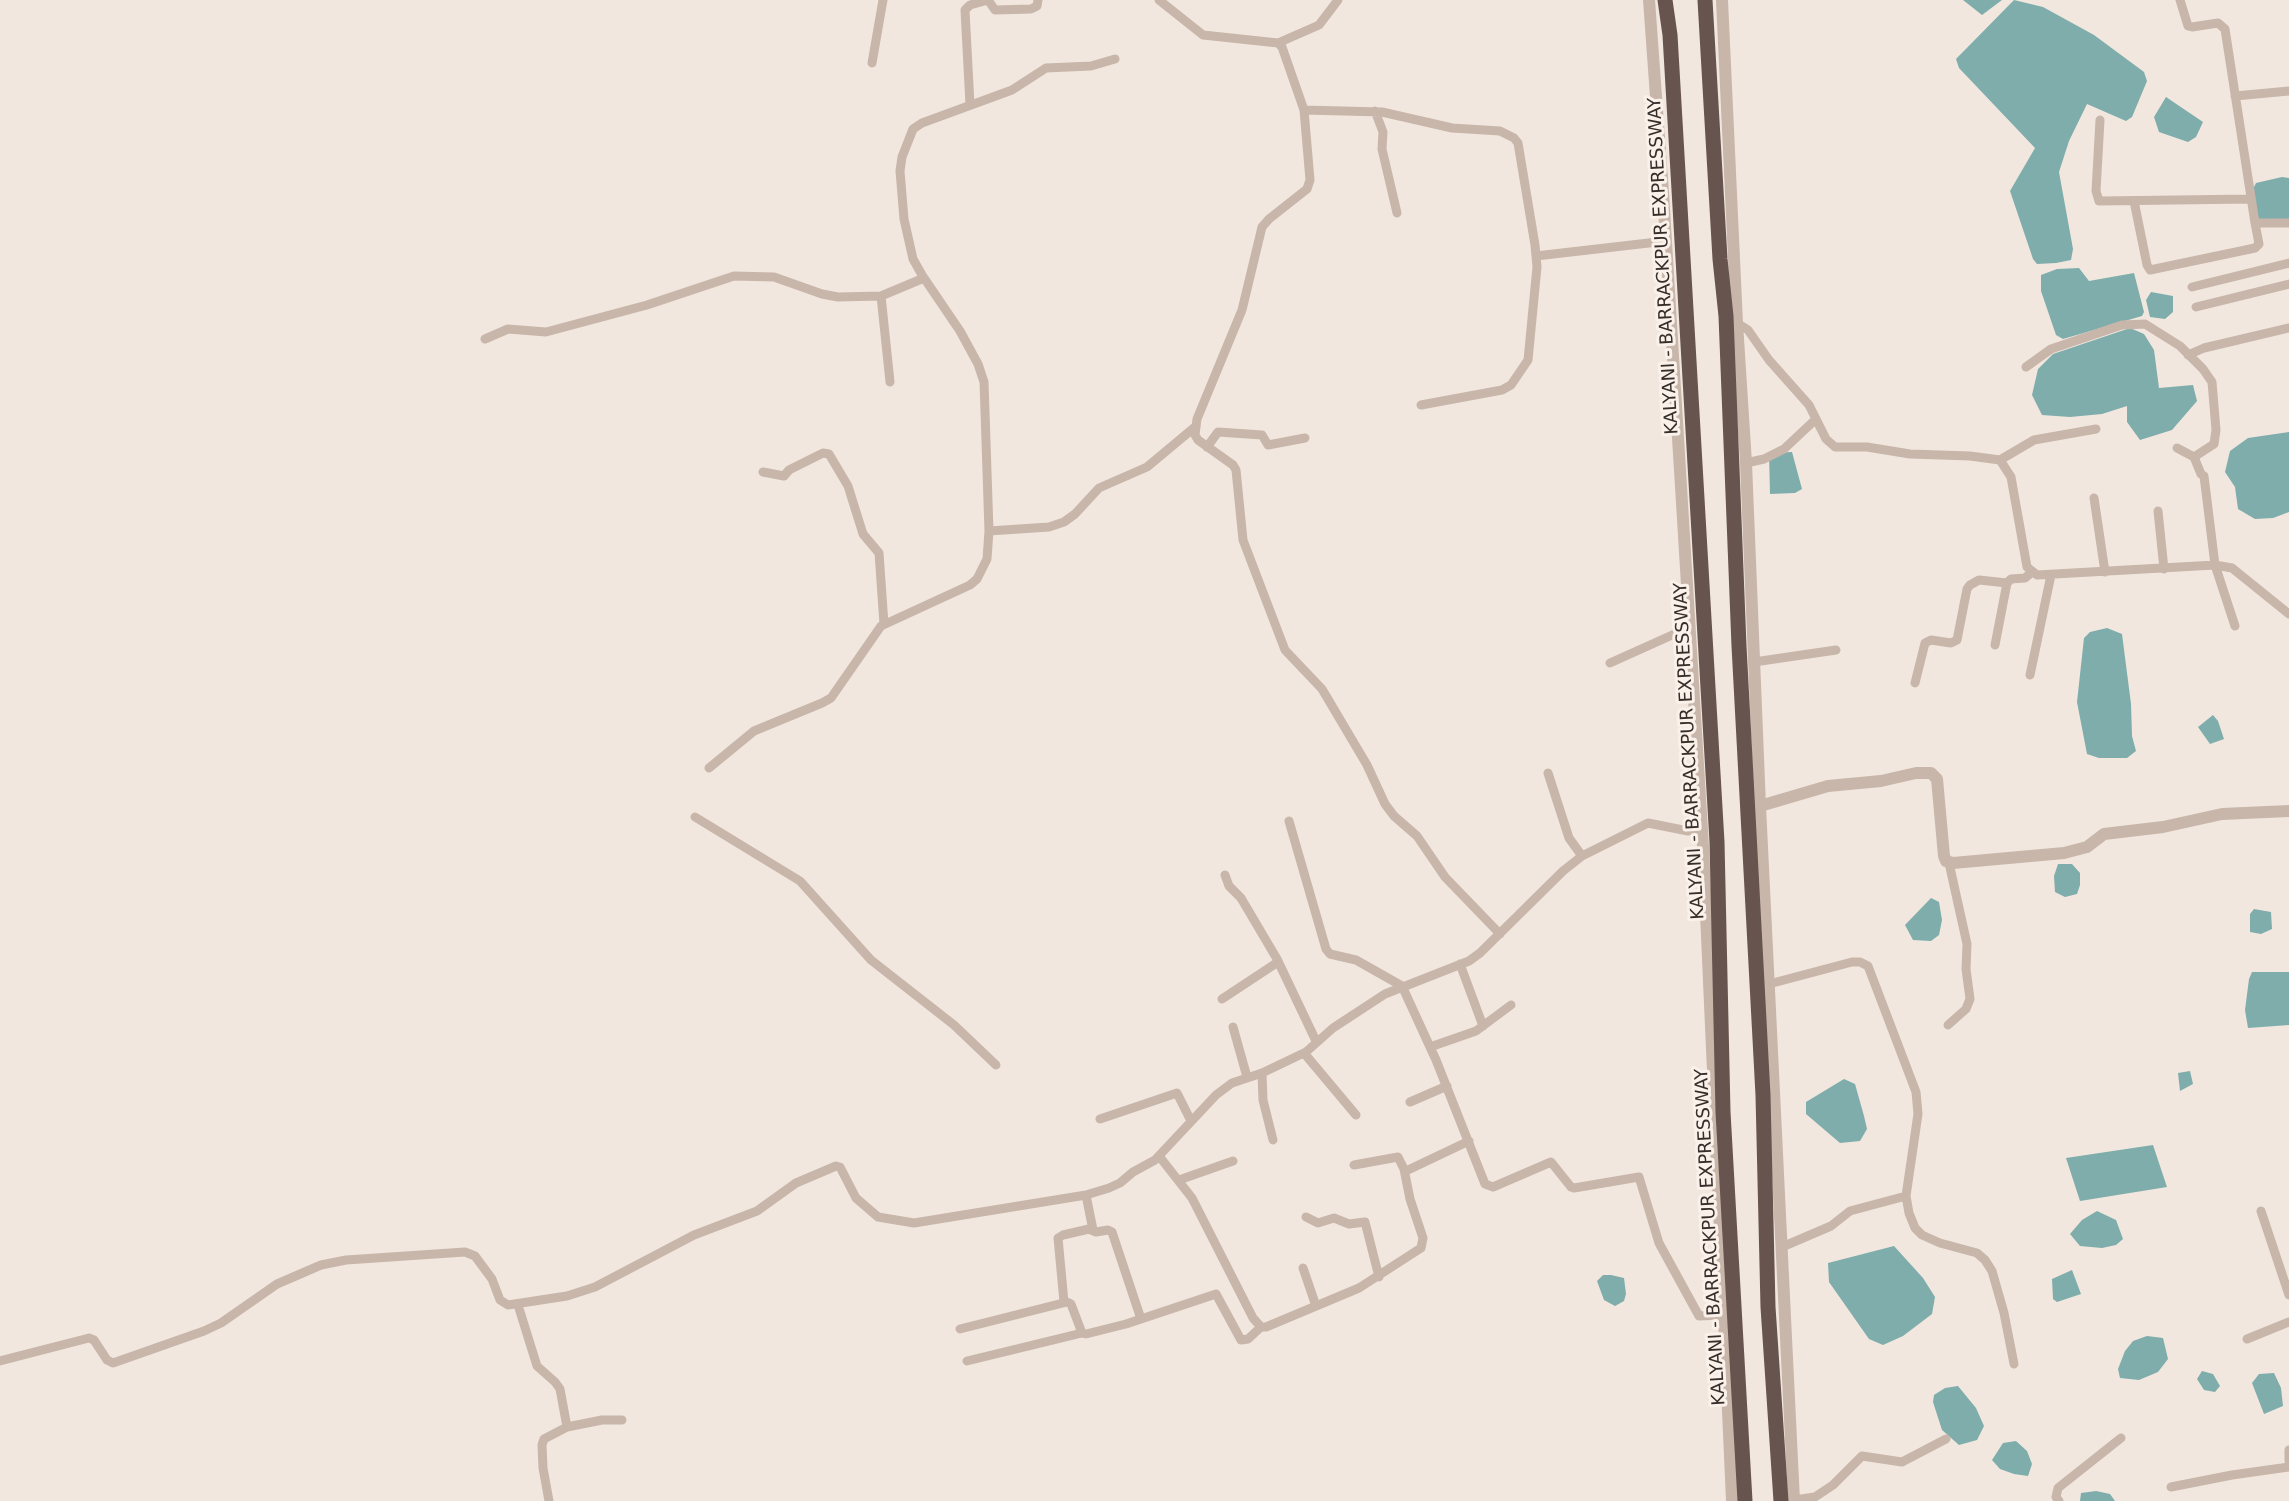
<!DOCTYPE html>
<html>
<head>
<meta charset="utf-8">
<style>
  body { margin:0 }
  canvas { display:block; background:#f1e7de }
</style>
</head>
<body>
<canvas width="2289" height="1501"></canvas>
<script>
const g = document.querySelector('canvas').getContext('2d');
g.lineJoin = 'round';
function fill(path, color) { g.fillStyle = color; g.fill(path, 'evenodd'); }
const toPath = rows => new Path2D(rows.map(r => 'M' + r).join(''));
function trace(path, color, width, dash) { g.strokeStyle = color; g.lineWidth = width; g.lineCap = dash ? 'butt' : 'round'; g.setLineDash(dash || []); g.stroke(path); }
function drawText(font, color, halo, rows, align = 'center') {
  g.font = font + ' "DejaVu Sans",sans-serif'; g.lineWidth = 6; g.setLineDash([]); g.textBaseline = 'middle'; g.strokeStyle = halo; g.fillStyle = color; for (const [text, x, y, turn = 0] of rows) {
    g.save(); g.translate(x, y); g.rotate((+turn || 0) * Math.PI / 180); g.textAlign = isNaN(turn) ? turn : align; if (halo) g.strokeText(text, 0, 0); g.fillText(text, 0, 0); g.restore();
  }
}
const water = toPath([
  [1963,0,2002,0,1982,15],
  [2014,0,2043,7,2094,35,2144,72,2147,81,2132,117,2126,121,2087,104,2069,141,2059,172,2073,249,2071,260,2056,263,2037,264,2033,259,2010,191,2035,148,1959,68,1956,59],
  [2166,97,2203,122,2196,137,2188,142,2159,132,2154,117],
  [2282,177,2289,178,2289,222,2255,222,2251,193,2256,183],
  [2079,268,2089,281,2134,273,2144,312,2142,316,2063,339,2056,335,2041,291,2041,275,2057,269],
  [2151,292,2173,296,2173,312,2165,319,2150,317,2146,300],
  [2130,328,2144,334,2154,350,2159,388,2193,385,2197,401,2172,430,2140,440,2127,422,2127,406,2102,414,2070,417,2042,415,2032,395,2038,369,2053,354],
  [2289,432,2289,512,2273,518,2255,519,2238,509,2235,487,2225,472,2230,451,2248,438],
  [1792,452,1802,489,1795,493,1770,494,1769,453],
  [2107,628,2122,634,2131,704,2132,736,2136,751,2127,758,2099,758,2087,754,2077,702,2084,638,2090,632],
  [2213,715,2218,721,2224,739,2210,744,2198,727],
  [2058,864,2072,864,2080,873,2080,885,2077,894,2065,897,2055,892,2054,876],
  [1931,898,1939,902,1942,920,1939,935,1931,941,1913,940,1905,925],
  [2254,909,2271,912,2272,929,2261,934,2250,932,2250,914],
  [2252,972,2289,972,2289,1025,2248,1028,2245,1010,2249,979],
  [2190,1071,2193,1084,2180,1091,2178,1073],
  [1844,1079,1855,1084,1864,1116,1867,1129,1860,1141,1840,1143,1806,1114,1806,1102],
  [2153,1145,2167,1187,2080,1201,2066,1158],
  [2097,1211,2116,1220,2123,1239,2116,1245,2102,1248,2080,1246,2070,1234,2082,1220],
  [1894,1246,1923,1278,1935,1297,1932,1314,1903,1336,1883,1345,1869,1339,1829,1282,1828,1263],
  [2072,1270,2081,1294,2057,1302,2053,1299,2052,1279],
  [1603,1275,1611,1275,1624,1278,1626,1294,1624,1301,1615,1306,1604,1300,1597,1281],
  [2147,1336,2163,1338,2168,1359,2158,1372,2139,1380,2120,1378,2118,1369,2125,1351,2133,1341],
  [2202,1371,2213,1374,2220,1386,2215,1392,2204,1390,2197,1379],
  [2274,1373,2281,1388,2283,1406,2264,1414,2252,1383,2259,1374],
  [1958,1386,1976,1408,1984,1426,1977,1440,1959,1445,1942,1430,1933,1402,1934,1395,1945,1388],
  [2016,1441,2027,1451,2032,1464,2028,1476,2014,1474,2000,1469,1992,1460,2003,1443],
  [2096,1491,2110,1494,2115,1501,2080,1501,2081,1493]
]);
const minor = toPath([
  [1159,0,1203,35,1278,43,1282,47,1304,110,1310,180,1307,189,1269,219,1262,227,1242,310,1197,419,1195,435,1198,440,1233,465,1236,470,1243,540,1285,650,1322,689,1367,765,1385,804,1394,816,1417,836,1445,877,1500,934],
  [2180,0,2188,26,2192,27,2218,23,2225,29,2255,223,2289,223],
  [1278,43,1319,25,1338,0],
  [872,63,883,0],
  [2235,96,2289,91],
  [970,105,965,10,970,5,988,0,995,10,1031,9,1037,6,1038,0],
  [1304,110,1382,112,1452,128,1500,131,1514,138,1518,143,1535,245,1537,267,1528,360,1511,385,1502,390,1421,405],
  [1375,111,1383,132,1382,149,1397,213],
  [2100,120,2096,191,2099,201,2251,199],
  [2134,201,2147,265,2150,270,2255,248,2259,244,2255,223],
  [1536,256,1666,241],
  [2192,287,2289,263],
  [881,296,890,382],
  [2196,307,2289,284],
  [1737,323,1748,330,1769,360,1809,405,1826,439,1835,447,1867,447,1910,454,1970,456,2000,460,2011,477,2027,567,2037,575,2215,565,2232,568,2289,614],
  [485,339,508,329,546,332,647,305,734,276,774,277,822,294,838,297,881,296,924,278],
  [2188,355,2204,348,2289,328],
  [2026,367,2051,349,2122,325,2145,324,2180,346,2203,369,2212,382,2216,430,2214,444,2194,457,2201,474,2204,476,2215,565,2235,626],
  [1207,447,1218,432,1262,435,1268,445,1305,438],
  [2177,448,2194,457],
  [2000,460,2034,440,2096,429],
  [1746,463,1764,459,1784,449,1816,419],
  [763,472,784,476,789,470,823,453,829,454,848,486,863,534,879,553,884,624],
  [2094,498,2105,572],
  [2158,511,2164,569],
  [989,531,1049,527,1064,522,1075,514,1099,488,1147,467,1195,427],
  [1995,645,2007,583,2011,579,2025,578,2032,572],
  [1754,662,1836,650],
  [1610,663,1690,627],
  [2030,675,2051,575],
  [1915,683,1925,643,1931,640,1951,643,1957,640,1967,589,1970,585,1979,580,2007,583],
  [709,768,754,731,822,703,831,698,881,626,970,585,977,579,987,559,989,531,984,382,978,364,960,331,922,275,913,259,904,219,900,171,902,157,913,129,922,123,1012,90,1046,68,1091,66,1115,59],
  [1548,773,1569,838,1582,856],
  [695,817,800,881,871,960,954,1025,996,1065],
  [1289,821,1326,949,1330,954,1356,960,1402,986,1436,1060,1485,1184,1493,1187,1551,1162,1571,1187,1574,1188,1639,1177,1659,1243,1699,1316,1723,1315],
  [1225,875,1229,886,1241,898,1277,959,1316,1041],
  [1460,964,1483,1026],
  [1769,984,1852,962,1860,962,1868,966,1916,1092,1918,1114,1906,1196,1909,1213,1915,1228,1922,1235,1940,1243,1977,1253,1985,1260,1992,1271,2004,1313,2014,1364],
  [1222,999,1278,962],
  [1948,1025,1966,1009,1970,999,1966,969,1967,944,1949,863],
  [1233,1027,1247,1077],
  [1430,1047,1476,1031,1511,1005],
  [1304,1053,1356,1115],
  [1262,1073,1263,1100,1273,1140],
  [1410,1102,1447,1086],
  [1100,1119,1177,1093,1191,1121],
  [1159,1156,1192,1198,1253,1318,1261,1327,1266,1327,1359,1288,1421,1248,1423,1238,1410,1199,1404,1169],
  [1354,1165,1398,1157,1404,1169,1408,1170,1469,1141],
  [1179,1180,1233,1161],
  [1086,1195,1093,1230],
  [2261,1211,2289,1295],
  [1306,1217,1318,1223,1334,1218,1349,1224,1365,1222,1379,1277],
  [1782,1247,1831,1226,1850,1211,1906,1196],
  [1303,1268,1316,1306],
  [1064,1302,1058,1238,1063,1235,1089,1229,1096,1232,1108,1230,1112,1232,1141,1319],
  [518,1305,537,1366,555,1382,560,1389,567,1427,602,1420,622,1420],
  [960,1329,1067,1302,1071,1304,1082,1333,1086,1334,1126,1324,1216,1294,1241,1340,1248,1339,1261,1327],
  [2247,1339,2289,1322],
  [0,1361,89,1338,94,1340,107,1360,113,1363,204,1331,221,1323,277,1284,321,1265,346,1260,465,1252,475,1256,492,1279,500,1300,508,1305,567,1296,595,1287,694,1235,757,1211,796,1183,836,1166,840,1167,856,1198,878,1217,914,1223,1086,1195,1109,1188,1120,1183,1133,1172,1155,1160,1216,1095,1232,1083,1262,1073,1306,1052,1333,1028,1385,994,1469,961,1480,953,1563,871,1582,856,1648,823,1688,831,1702,829],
  [967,1361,1082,1333],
  [2289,1450,2289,1461],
  [2171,1487,2232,1475,2289,1467],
  [1794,1500,1815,1497,1833,1485,1862,1456,1902,1462,1946,1439],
  [549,1501,543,1468,542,1445,544,1439,567,1427],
  [2059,1501,2056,1497,2058,1488,2121,1438]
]);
const tertiary = toPath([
  [1649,0,1663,193,1703,846,1732,1501],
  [1722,0,1737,323,1746,463,1760,806,1794,1501],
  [1760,806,1828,786,1881,781,1916,773,1931,773,1937,779,1944,856,1946,861,1953,863,2064,853,2087,847,2104,834,2163,827,2222,814,2289,811]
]);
const trunk = toPath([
  [1665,0,1670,35,1717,842,1723,1112,1745,1501],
  [1705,0,1720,259,1726,316,1739,646,1763,1095,1768,1307,1781,1501]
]);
const streetNames = [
  ["KALYANI - BARRACKPUR EXPRESSWAY",1664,266,-93],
  ["KALYANI - BARRACKPUR EXPRESSWAY",1690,751,-93],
  ["KALYANI - BARRACKPUR EXPRESSWAY",1711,1237,-93]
];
fill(water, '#7eadac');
trace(minor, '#c9b6aa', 9);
trace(tertiary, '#c9b6aa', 12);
trace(trunk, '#68544e', 15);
drawText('18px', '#372d29', '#f9f1ea', streetNames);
</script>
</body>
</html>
